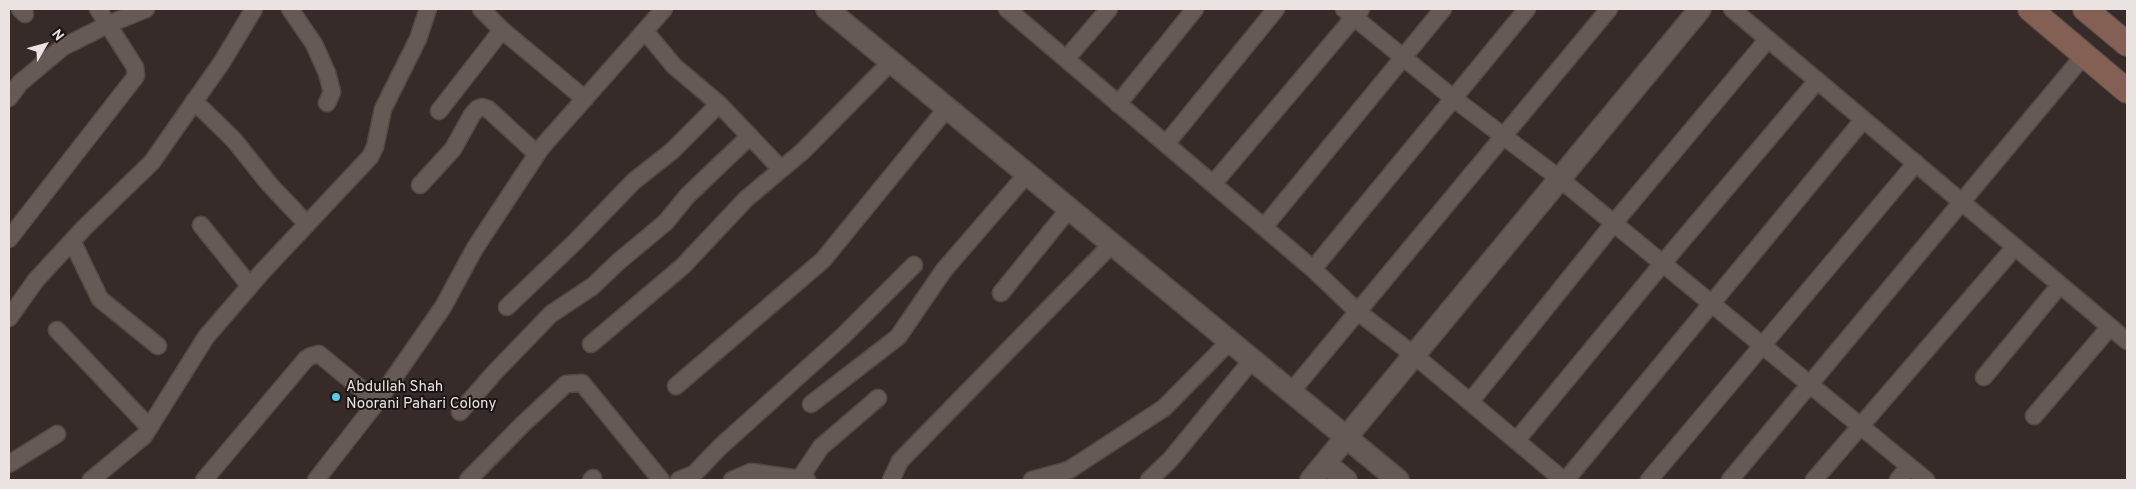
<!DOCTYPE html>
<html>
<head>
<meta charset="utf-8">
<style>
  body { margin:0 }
  #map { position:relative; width:2136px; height:489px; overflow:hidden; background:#362b28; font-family:Overpass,sans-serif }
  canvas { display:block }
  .frame { position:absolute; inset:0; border:10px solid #ebe3e1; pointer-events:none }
  .north { position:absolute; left:20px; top:20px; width:50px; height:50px; -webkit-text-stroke:4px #1a1513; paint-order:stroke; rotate:52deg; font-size:14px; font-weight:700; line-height:20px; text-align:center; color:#ebe3e1 }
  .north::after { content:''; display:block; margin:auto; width:18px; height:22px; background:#ebe3e1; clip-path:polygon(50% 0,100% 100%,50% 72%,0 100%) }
</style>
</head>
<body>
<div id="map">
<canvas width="2136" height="489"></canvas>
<div class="frame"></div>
<div class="north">N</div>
</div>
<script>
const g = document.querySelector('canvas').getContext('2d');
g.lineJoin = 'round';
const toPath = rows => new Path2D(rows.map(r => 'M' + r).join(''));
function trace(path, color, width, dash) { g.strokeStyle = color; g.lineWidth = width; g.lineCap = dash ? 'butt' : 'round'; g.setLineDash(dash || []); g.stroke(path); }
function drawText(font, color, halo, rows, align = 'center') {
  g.font = font + ' Overpass,sans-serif'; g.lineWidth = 4; g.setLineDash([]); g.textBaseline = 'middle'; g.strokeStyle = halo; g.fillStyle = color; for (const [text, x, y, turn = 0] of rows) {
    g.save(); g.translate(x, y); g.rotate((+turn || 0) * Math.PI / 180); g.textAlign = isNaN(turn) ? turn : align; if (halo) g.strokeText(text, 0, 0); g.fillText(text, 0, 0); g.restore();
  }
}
const minor = toPath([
  [20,9,25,14],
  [290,9,314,44,327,73,332,92,327,103],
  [481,9,502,30,585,99],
  [1007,9,1313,269,1358,312,1414,355,1563,480],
  [1344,9,1453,98,1560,179,1926,480],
  [1732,9,2127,341],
  [645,31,674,66,719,104,781,169],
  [1066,59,1109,9],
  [9,98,20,83,63,47,109,24,146,9],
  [194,101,234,140,270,185,307,224],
  [1118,104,1195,9],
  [439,111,502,30],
  [1166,144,1276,9],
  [1213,184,1361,9],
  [420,185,453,149,472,115,477,109,482,107,488,109,537,154],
  [201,225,250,286],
  [1264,227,1443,9],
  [9,239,136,76,135,67,98,9],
  [72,241,100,299,158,346],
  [1313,269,1527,9],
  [1001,293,1069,209],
  [507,307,575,242,634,181,672,151,719,104],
  [9,318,36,280,84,228,152,162,222,62,254,9],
  [57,330,149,427],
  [591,344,683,266,746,199,803,151,891,62],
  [1984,377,2060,285],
  [676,386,823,260,947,108],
  [1291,392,1609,9],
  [1470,402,1614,223,1768,39],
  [811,404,898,337,944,270,1027,174],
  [460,412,495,372,551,314,593,286,618,262,666,222,687,196,750,136],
  [2034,416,2110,327],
  [1516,441,1663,263,1817,81],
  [9,464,57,434],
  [800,478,821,447,878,398],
  [91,480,144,436,206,337,262,272,370,157,375,147,383,109,418,39,428,9],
  [204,480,306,359,311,356,319,354,377,402],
  [316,480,377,402,443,307,475,248,541,148,664,9],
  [468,480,523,424,566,384,582,383,661,480],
  [591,480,593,478],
  [679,480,694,474,720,447,843,336,914,265],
  [732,480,751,472,807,480],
  [891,480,900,461,1112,244],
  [1032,480,1069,470,1164,408,1230,341],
  [1149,480,1170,460,1252,360],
  [1566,480,1863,120],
  [1649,480,1916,163],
  [1730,480,2085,54],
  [1814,480,2015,247],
  [1898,480,1909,467]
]);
const tertiary = toPath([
  [827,9,1398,480],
  [1325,463,1346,480],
  [1311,480,1700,9]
]);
const secondary = toPath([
  [2030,9,2127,91],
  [2085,9,2127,44]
]);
const markers = [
  [336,397,5,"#5ac8e6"]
];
const poiNames = [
  ["Abdullah Shah",346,388],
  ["Noorani Pahari Colony",346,405]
];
trace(minor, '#534a46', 19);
trace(tertiary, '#534a46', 24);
trace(secondary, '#534a46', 26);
trace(minor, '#665a56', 16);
trace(tertiary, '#665a56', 21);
trace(secondary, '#845f53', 24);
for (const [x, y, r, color] of markers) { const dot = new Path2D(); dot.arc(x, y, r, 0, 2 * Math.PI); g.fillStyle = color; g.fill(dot); trace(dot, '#1a1513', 2); }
drawText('15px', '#ebe3e1', '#1a1513', poiNames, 'left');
</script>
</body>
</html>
